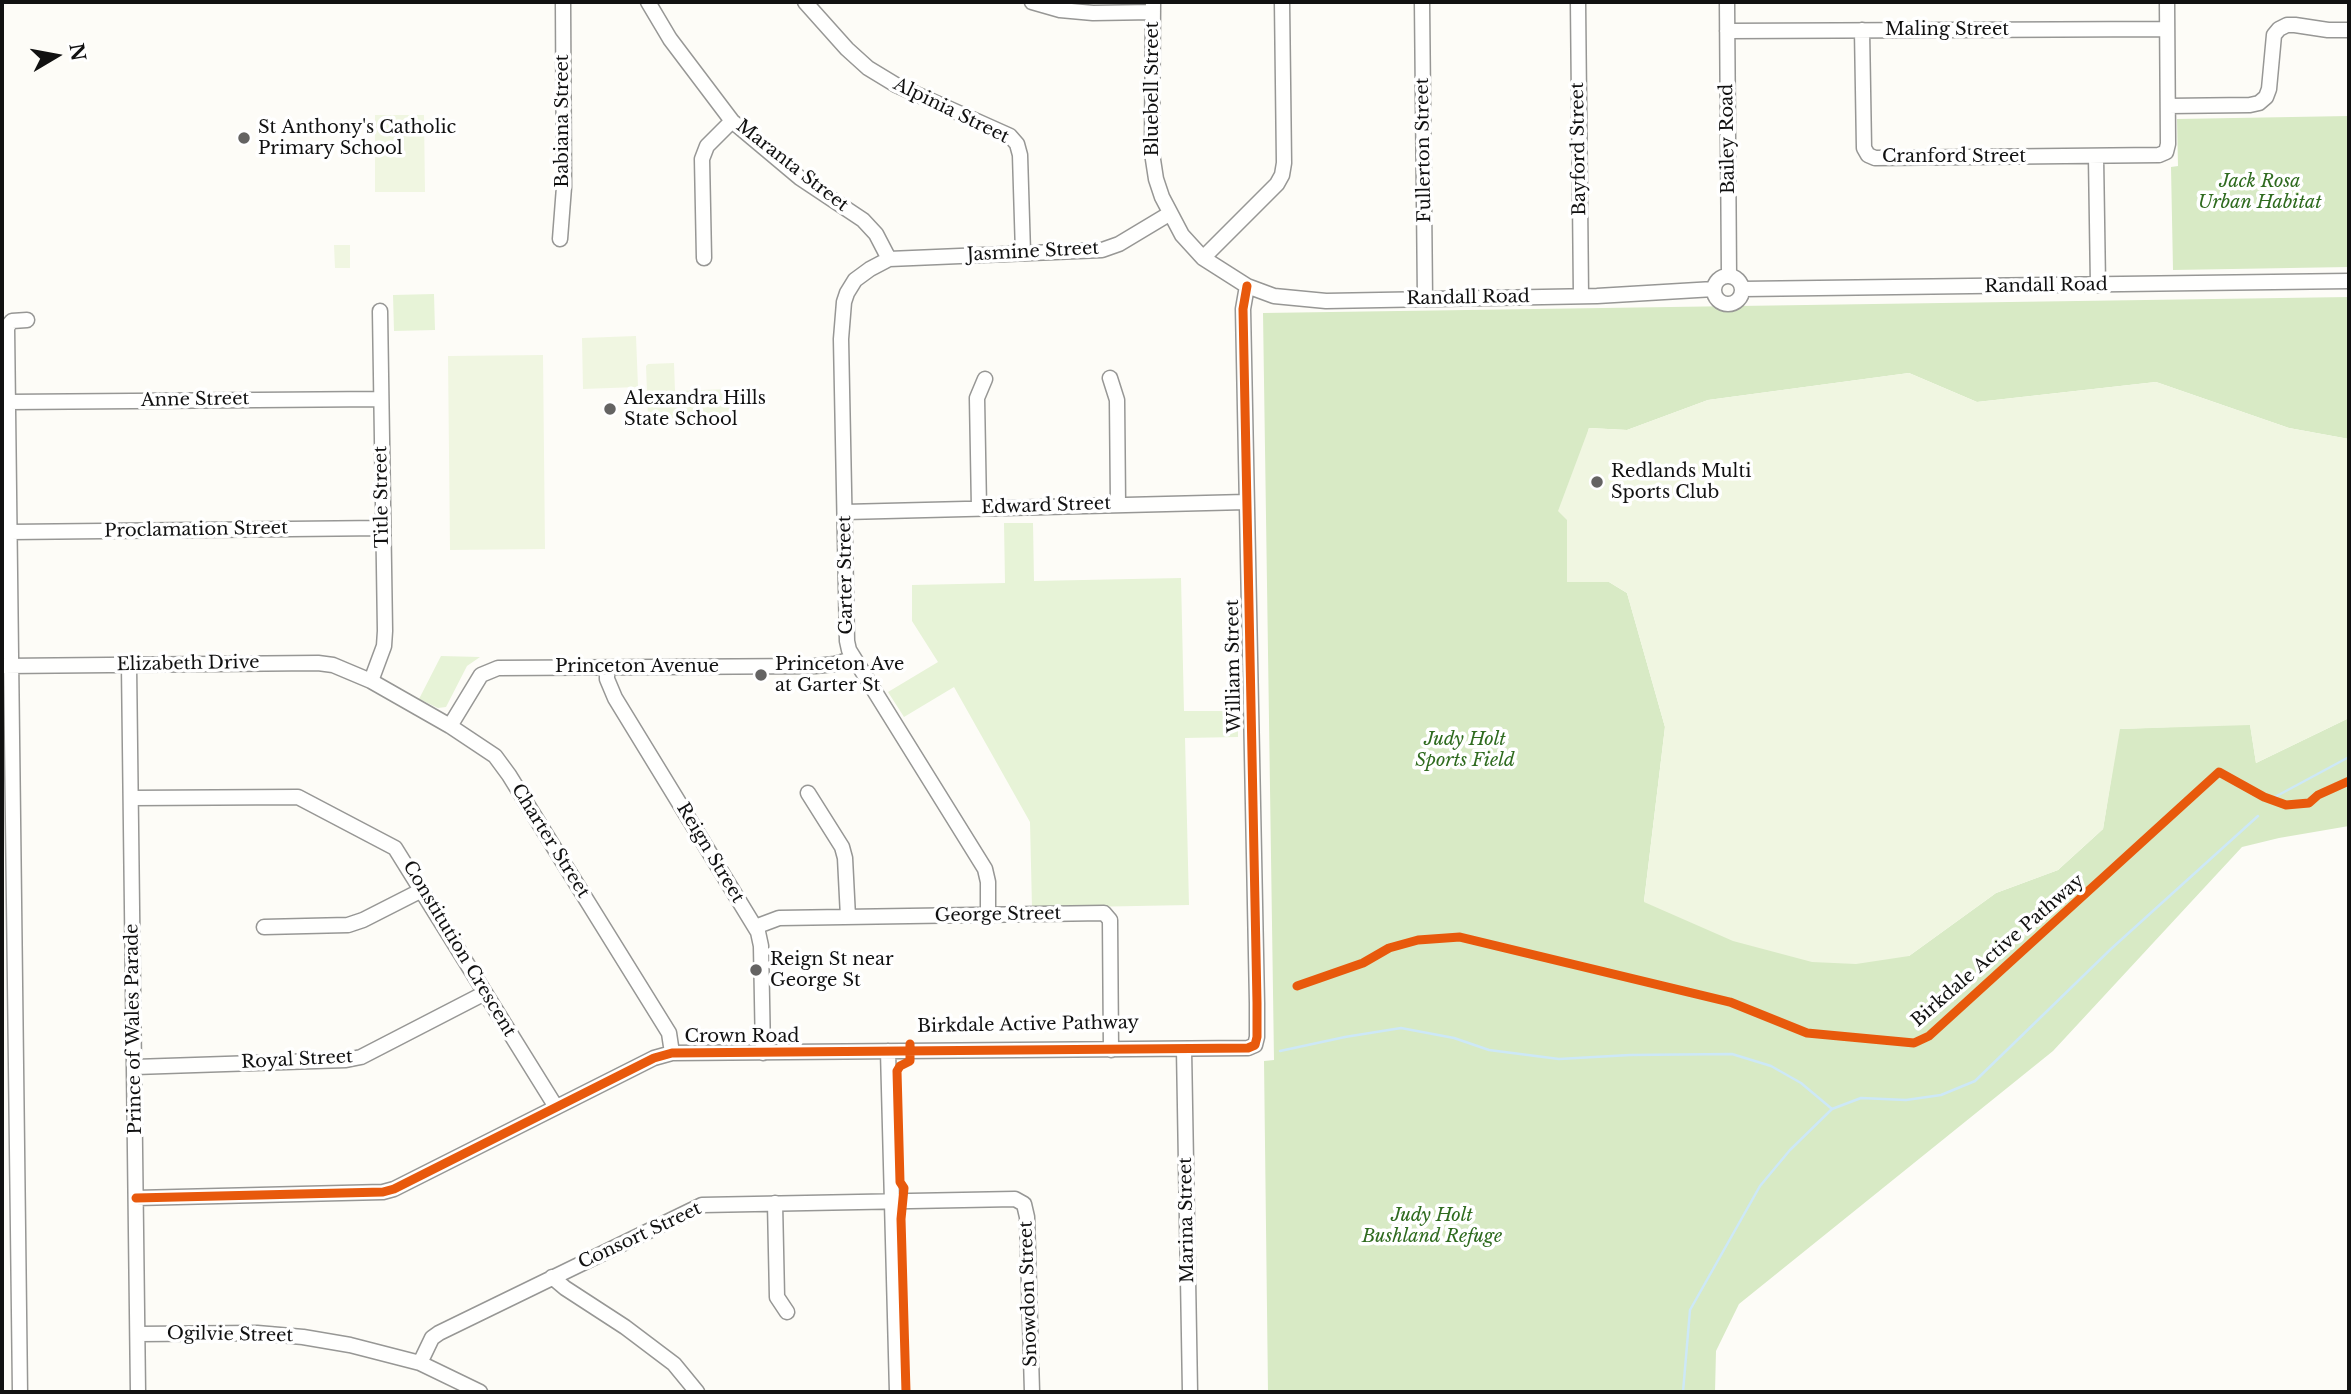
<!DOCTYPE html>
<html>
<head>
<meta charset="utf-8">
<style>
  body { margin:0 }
  #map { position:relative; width:2351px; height:1394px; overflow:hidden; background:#fdfcf7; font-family:"Libre Baskerville",serif }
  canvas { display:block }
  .frame { position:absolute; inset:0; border:4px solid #111; pointer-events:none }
  .north { position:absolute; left:21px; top:21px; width:70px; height:70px; -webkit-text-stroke:5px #fff; paint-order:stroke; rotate:80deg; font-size:19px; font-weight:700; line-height:28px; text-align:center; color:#111 }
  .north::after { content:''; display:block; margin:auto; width:24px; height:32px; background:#111; clip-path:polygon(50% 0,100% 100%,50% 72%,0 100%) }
</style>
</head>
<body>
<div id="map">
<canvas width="2351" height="1394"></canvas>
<div class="frame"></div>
<div class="north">N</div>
</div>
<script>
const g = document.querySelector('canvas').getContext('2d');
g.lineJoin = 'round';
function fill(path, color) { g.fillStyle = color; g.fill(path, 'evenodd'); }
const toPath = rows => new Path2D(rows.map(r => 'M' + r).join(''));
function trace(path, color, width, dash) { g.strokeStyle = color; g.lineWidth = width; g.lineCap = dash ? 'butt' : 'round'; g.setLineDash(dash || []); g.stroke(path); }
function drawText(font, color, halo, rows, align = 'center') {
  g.font = font + ' "Libre Baskerville",serif'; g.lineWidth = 7; g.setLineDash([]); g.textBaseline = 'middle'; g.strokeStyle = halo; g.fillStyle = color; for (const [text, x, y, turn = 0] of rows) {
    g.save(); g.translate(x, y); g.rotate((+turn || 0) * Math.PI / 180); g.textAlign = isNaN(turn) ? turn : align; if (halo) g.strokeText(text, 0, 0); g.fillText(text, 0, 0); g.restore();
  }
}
const green = toPath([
  [434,294,435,330,394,331,393,295],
  [1004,523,1033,523,1034,581,1181,578,1184,711,1238,711,1238,737,1185,738,1189,905,1032,908,1030,822,954,687,904,717,888,692,938,662,912,621,912,585,1005,583],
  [441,656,480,657,467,666,446,707,438,708,419,699]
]);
const forest = toPath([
  [2349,116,2349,267,2173,270,2171,167,2178,166,2177,119],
  [2349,297,2349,439,2289,428,2156,382,1977,402,1909,373,1708,400,1627,430,1589,428,1567,520,1567,582,1609,582,1627,593,1665,727,1644,901,1909,956,1996,893,2058,870,2103,829,2119,729,2250,724,2256,763,2349,718,2349,826,2279,838,2242,847,2053,1051,1739,1304,1716,1351,1715,1392,1268,1392,1264,1061,1274,1060,1263,313]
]);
const pitch = toPath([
  [375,115,424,115,425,192,375,192],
  [334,245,350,245,350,268,335,268],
  [636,336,638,387,583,389,582,338],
  [543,355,545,549,450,550,448,356],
  [674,363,675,391,730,389,731,417,648,419,646,366,648,364],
  [1909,373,1977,402,2156,382,2289,428,2349,439,2349,718,2256,763,2250,725,2120,729,2103,829,2058,870,1996,893,1909,956,1856,964,1812,962,1733,941,1644,902,1665,727,1627,593,1609,582,1567,582,1567,520,1558,511,1589,428,1627,430,1708,400]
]);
const stream = toPath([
  [2273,798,2349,757],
  [1280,1051,1345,1037,1401,1028,1454,1038,1489,1050,1559,1059,1630,1055,1732,1054,1771,1066,1801,1083,1832,1109],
  [1683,1392,1690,1310,1760,1186,1790,1150,1832,1109,1861,1098,1906,1100,1941,1095,1975,1081,2112,948,2258,816]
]);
const minor = toPath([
  [648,2,670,39,732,121,800,178,863,220,876,234,889,259],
  [805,2,847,49,868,68,896,85,1010,136,1017,144,1020,155,1023,253],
  [1032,2,1060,10,1093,13,1153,12],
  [1153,2,1152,153,1156,179,1162,197,1182,235,1203,258,1247,286,1274,296,1326,301,1597,296,1714,289],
  [1422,2,1425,299],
  [1578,2,1581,296],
  [1727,2,1729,276],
  [1862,30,1864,148,1868,155,1875,158,2159,155,2166,152,2168,144,2167,2],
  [1727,31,2167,29],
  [2168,106,2250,105,2259,103,2266,97,2269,89,2274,35,2279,29,2287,25,2295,25,2328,30,2349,30],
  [2096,157,2098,285],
  [560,239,564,187,563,2],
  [704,258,702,159,707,146,732,121],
  [1203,258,1277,184,1282,175,1284,163,1282,2],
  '1714 290a14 14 0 1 1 28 0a14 14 0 1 1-28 0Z',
  [1743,289,2349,281],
  [1110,378,1117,400,1118,504],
  [8,402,381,399],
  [979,508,977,398,985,379],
  [845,512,1246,502],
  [10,532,383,528],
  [129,665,138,1392],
  [4,666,318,663,333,665,371,681,450,726,495,756,509,775,669,1033,672,1053],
  [607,668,607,679,615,698,758,932,761,946,763,1053],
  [371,681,384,646,385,631,380,311],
  [450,726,481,675,498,668,815,666,835,664,852,659],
  [808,793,842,847,845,858,848,917],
  [132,798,298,797,395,848,556,1107],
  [988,916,988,882,985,869,849,650,847,641,841,339,844,302,847,293,855,280,870,269,889,259,1102,250,1119,244,1169,214],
  [264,927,348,925,363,920,422,890],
  [755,927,779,918,1104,913,1110,920,1111,1050],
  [1184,1049,1190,1392],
  [888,1051,897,1392],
  [135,1067,346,1060,361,1057,485,993],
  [136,1198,383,1192,394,1189,654,1058,672,1053,1248,1048,1255,1045,1257,1037,1257,1003,1243,309,1247,286],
  [775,1203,777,1297,787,1312],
  [552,1277,565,1288,625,1327,674,1364,697,1392],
  [138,1334,257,1333,303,1337,350,1345,420,1363,480,1392],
  [420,1363,432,1338,439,1333,702,1205,1015,1199,1024,1204,1027,1217,1032,1392],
  [20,1392,7,327,12,321,27,320]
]);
const cycleway = toPath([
  [1297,986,1363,963,1389,948,1418,940,1460,937,1730,1002,1807,1033,1914,1043,1929,1036,2219,772,2264,797,2286,805,2309,803,2318,795,2349,781],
  [136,1198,383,1192,394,1189,654,1058,672,1053,1248,1048,1255,1045,1257,1037,1257,1003,1243,309,1247,286],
  [906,1392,901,1219,904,1188,900,1182,897,1071,900,1066,910,1061,910,1044]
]);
const markers = [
  [244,138,7,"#646362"],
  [610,409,7,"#646362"],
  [1597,482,7,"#646362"],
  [761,675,7,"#646362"],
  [756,970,7,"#646362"]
];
const streetNames = [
  ["Maling Street",1947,30],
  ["Bluebell Street",1153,89,-90],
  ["Alpinia Street",951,111,26],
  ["Babiana Street",563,121,-90],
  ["Bailey Road",1728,139,-91],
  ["Bayford Street",1579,149,-91],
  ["Fullerton Street",1424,150,-91],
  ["Cranford Street",1954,157],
  ["Maranta Street",792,166,38],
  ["Jasmine Street",1033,252,-3],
  ["Randall Road",2046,286,-1],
  ["Randall Road",1468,298,-1],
  ["Anne Street",195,400,-1],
  ["Title Street",382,497,-91],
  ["Edward Street",1046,506,-2],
  ["Proclamation Street",196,530,-1],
  ["Garter Street",846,575,-91],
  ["Elizabeth Drive",188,664,-1],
  ["William Street",1234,666,-91],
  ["Princeton Avenue",637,667],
  ["Charter Street",550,841,58],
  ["Reign Street",710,853,59],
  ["George Street",998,915,-1],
  ["Constitution Crescent",459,949,59],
  ["Birkdale Active Pathway",1998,951,-41],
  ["Birkdale Active Pathway",1028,1025,-1],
  ["Prince of Wales Parade",134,1029,-91],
  ["Crown Road",742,1037],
  ["Royal Street",297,1060,-3],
  ["Marina Street",1187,1220,-91],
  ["Consort Street",640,1236,-25],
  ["Snowdon Street",1029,1294,-92],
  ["Ogilvie Street",230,1335,1]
];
const poiNames = [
  ["St Anthony's Catholic",258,128],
  ["Primary School",258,149],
  ["Alexandra Hills",624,399],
  ["State School",624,420],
  ["Redlands Multi",1611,472],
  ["Sports Club",1611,493],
  ["Princeton Ave",775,665],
  ["at Garter St",775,686],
  ["Reign St near",770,960],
  ["George St",770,981]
];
const parkNames = [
  ["Jack Rosa",2260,182],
  ["Urban Habitat",2260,203],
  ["Judy Holt",1465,740],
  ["Sports Field",1465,761],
  ["Judy Holt",1432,1216],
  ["Bushland Refuge",1432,1237]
];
fill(green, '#e7f3d7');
fill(forest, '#d8eac5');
fill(pitch, '#f0f6e1');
trace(stream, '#cde8f7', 2.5);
trace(minor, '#979795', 17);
trace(minor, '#fffffe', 14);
trace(cycleway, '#e8590c', 9);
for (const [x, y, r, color] of markers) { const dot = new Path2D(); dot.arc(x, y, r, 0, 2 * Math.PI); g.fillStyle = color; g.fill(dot); trace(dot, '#fff', 2.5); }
drawText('18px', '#111', '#fff', streetNames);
drawText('18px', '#111', '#fff', poiNames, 'left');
drawText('italic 18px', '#2f6b1f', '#fff', parkNames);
</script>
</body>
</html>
